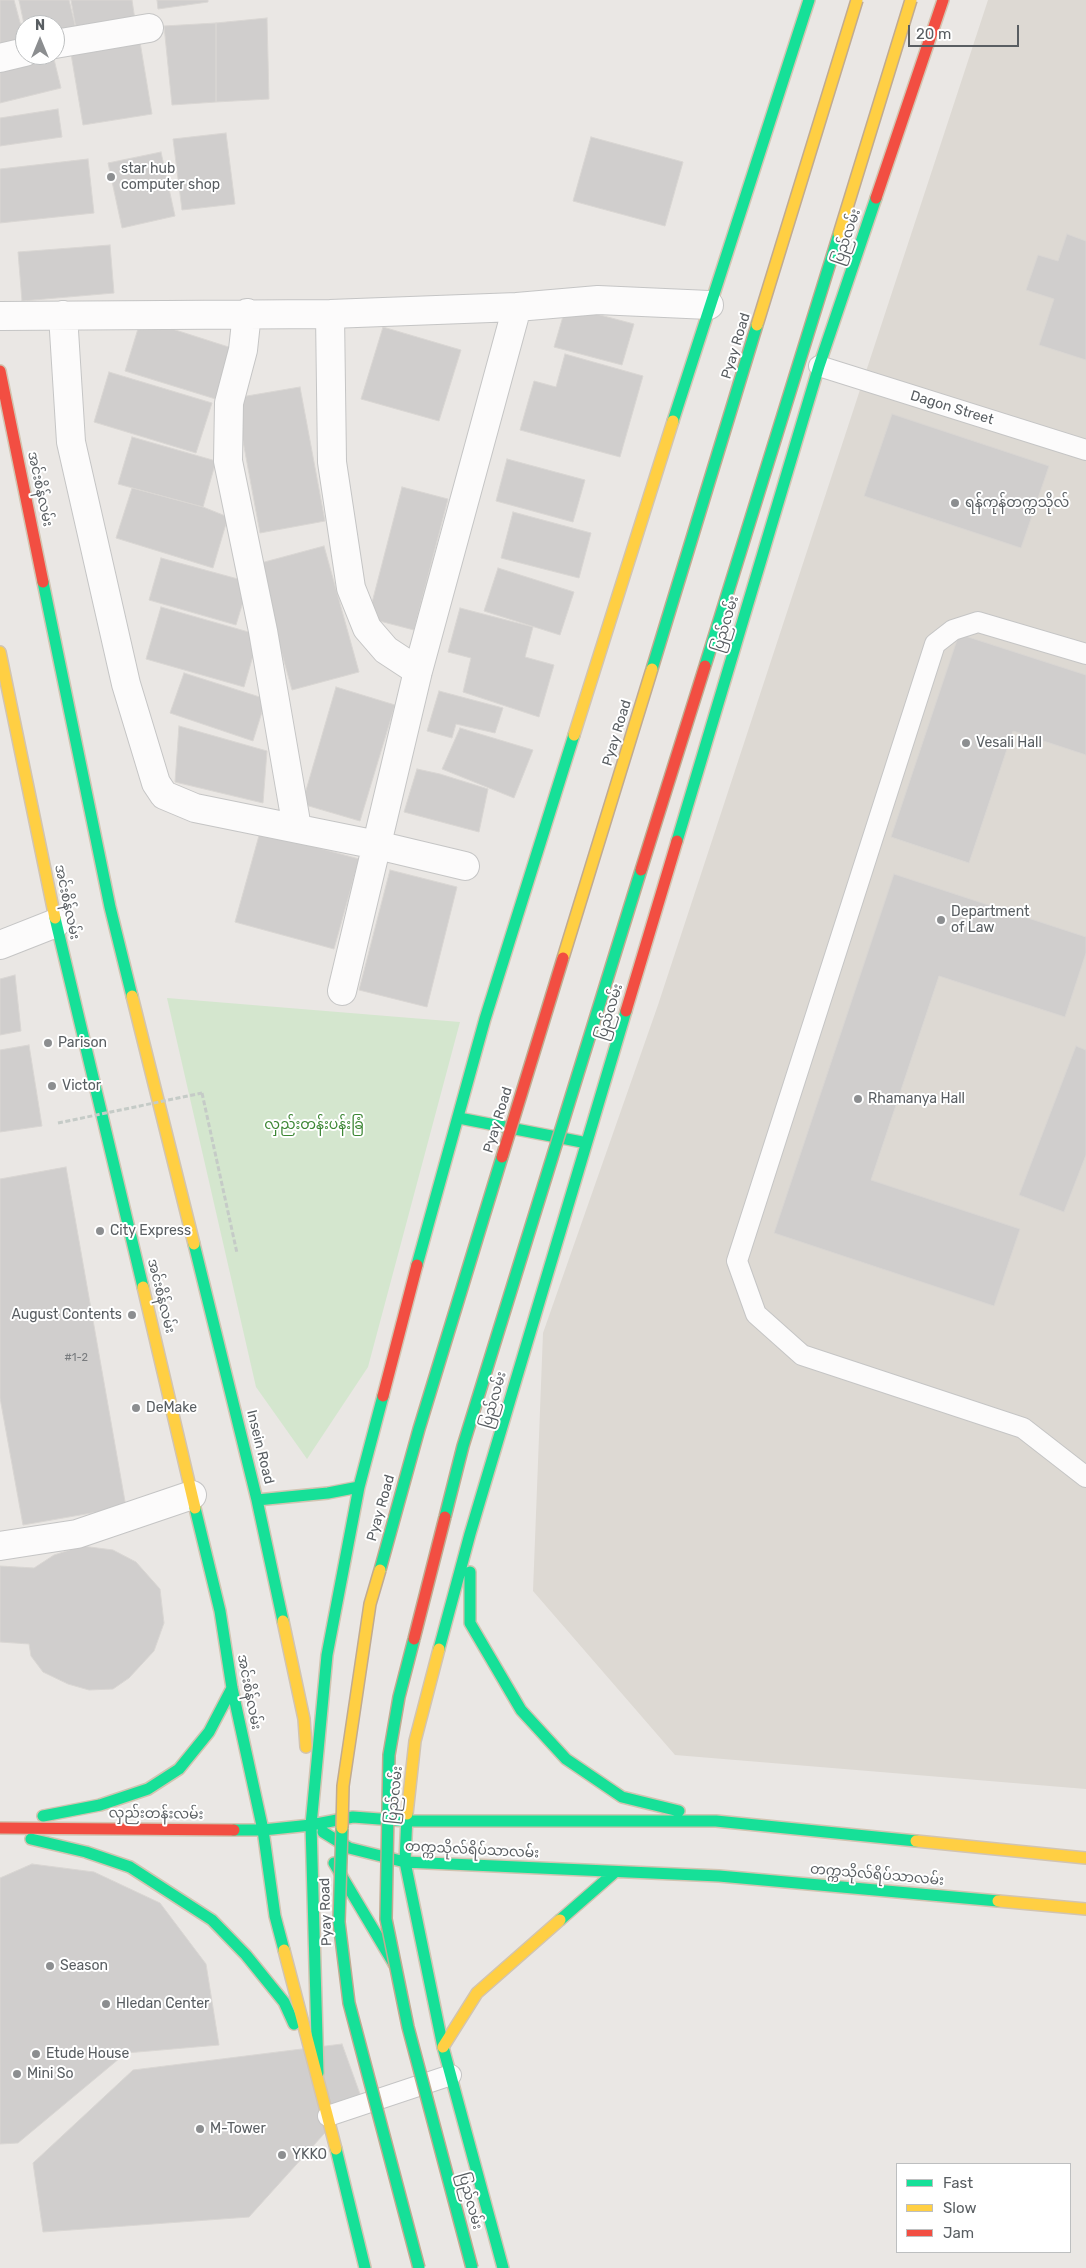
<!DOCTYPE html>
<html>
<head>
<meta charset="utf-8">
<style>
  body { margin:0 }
  #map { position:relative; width:1086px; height:2268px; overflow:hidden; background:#eae7e4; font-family:Rubik,sans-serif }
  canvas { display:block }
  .legend { position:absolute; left:896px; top:2163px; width:175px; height:90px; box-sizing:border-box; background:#fff; border:1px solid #bdbfc0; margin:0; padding:6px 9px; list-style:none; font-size:15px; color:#595e62 }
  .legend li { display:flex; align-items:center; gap:10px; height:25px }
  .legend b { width:25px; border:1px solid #bdbfc0 }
  .north { position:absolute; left:15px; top:15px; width:50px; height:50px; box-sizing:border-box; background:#fff; border:1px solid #bdbfc0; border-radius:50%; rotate:0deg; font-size:14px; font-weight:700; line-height:20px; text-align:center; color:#595e62 }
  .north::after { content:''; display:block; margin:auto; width:18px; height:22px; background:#8c8e90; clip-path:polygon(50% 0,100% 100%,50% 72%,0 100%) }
  .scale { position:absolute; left:908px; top:25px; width:111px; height:22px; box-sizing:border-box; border:2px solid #595e62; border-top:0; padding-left:6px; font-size:15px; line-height:18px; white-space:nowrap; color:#595e62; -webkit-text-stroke:4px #fff; paint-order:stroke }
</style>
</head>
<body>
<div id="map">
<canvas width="1086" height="2268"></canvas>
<ul class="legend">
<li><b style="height:6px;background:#16e098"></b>Fast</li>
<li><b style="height:6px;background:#ffcf43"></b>Slow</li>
<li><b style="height:6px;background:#f24e42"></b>Jam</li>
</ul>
<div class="north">N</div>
<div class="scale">20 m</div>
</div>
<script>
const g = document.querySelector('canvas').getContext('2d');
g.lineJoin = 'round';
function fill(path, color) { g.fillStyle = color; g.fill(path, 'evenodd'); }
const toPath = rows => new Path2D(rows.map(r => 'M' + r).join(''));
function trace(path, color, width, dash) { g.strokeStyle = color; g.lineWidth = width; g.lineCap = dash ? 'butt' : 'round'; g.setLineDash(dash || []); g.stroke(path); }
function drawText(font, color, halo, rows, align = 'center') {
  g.font = font + ' Rubik,"Noto Sans Myanmar",sans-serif'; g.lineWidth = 4; g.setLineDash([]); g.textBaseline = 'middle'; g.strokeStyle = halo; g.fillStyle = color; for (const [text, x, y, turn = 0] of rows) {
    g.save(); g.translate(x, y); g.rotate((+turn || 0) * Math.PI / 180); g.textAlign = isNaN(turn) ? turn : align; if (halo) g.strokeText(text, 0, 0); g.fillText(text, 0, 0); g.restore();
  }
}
const education = toPath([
  [988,0,1086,0,1086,1789,675,1755,533,1591,543,1333,658,1005]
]);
const green = toPath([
  [167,998,460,1022,368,1367,307,1459,256,1387]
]);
const building = toPath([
  [0,0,14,0,25,41,0,48,0,0],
  [19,0,69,0,76,29,55,34,55,25,25,25,25,29,19,0],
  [71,0,132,0,135,20,76,29,71,0],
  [157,0,208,0,208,2,158,9,157,0],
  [267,18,269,99,216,102,216,23,267,18],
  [216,23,216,102,172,105,164,26,216,23],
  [139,36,152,114,83,125,70,48,139,36],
  [25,55,53,55,61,88,0,103,0,61,25,55],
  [58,109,62,137,0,146,0,118,58,109],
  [226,133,235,204,182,210,173,139,226,133],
  [591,137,683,162,665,226,573,201,591,137],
  [161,152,175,216,122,228,108,163,161,152],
  [88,159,94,213,0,223,0,169,88,159],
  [1067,234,1086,241,1086,360,1039,345,1054,299,1026,290,1038,255,1058,261,1067,234],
  [110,245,114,293,22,301,18,252,110,245],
  [566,306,634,324,622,365,554,347,566,306],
  [141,319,238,350,222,401,125,371,141,319],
  [383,327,461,350,439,421,361,399,383,327],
  [565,354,643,376,620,457,520,430,534,381,556,387,565,354],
  [109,372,212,403,196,453,94,422,109,372],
  [300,387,325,521,260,533,235,398,300,387],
  [892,414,1049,466,1021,548,864,496,892,414],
  [132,437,216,461,203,507,118,484,132,437],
  [507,459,585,480,573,522,496,501,507,459],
  [402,487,448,499,414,630,368,618,402,487],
  [132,488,203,507,228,517,213,568,116,538,132,488],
  [513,512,591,533,579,578,501,558,513,512],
  [324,546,359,672,292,690,257,564,324,546],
  [161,558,249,582,236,625,149,600,161,558],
  [498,568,574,592,560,635,484,611,498,568],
  [161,607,259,635,244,687,146,659,161,607],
  [460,608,533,627,525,657,554,665,539,717,463,692,471,658,448,652,460,608],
  [959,634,1086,675,1086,755,1013,731,969,863,891,837,959,634],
  [184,673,266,699,253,741,170,713,184,673],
  [336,687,395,705,360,821,302,804,336,687],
  [439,691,503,708,495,733,456,724,452,738,427,731,439,691],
  [179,726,267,751,263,803,175,782,179,726],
  [460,728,533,750,514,798,442,769,460,728],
  [417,769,440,774,488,789,479,832,404,812,417,769],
  [260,832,359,859,334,949,235,922,260,832],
  [390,870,457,887,427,1007,359,990,390,870],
  [894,874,1086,937,1086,953,1065,1017,939,976,871,1180,1020,1229,994,1306,774,1233,894,874],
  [15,975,21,1031,0,1035,0,979,15,975],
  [29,1045,42,1126,0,1132,0,1050,29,1045],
  [1076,1046,1086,1050,1086,1155,1064,1212,1019,1195,1076,1046],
  [66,1167,126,1507,23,1525,0,1398,0,1179,66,1167],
  [82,1546,113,1550,136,1562,160,1589,164,1623,154,1651,129,1678,113,1689,89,1690,68,1684,43,1672,31,1656,29,1644,0,1642,0,1566,34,1568,54,1555,82,1546],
  [32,1864,94,1872,160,1903,206,1964,219,2045,126,2053,18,2143,0,2144,0,1878,32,1864],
  [342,2044,360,2094,249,2217,43,2232,33,2163,133,2070,342,2044]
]);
const path = toPath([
  [202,1093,237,1253]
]);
const lane = toPath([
  [819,366,1086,450],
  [1086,654,978,622,953,630,935,644,737,1261,756,1314,802,1355,1023,1428,1086,1477],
  [328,2116,451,2075]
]);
const street = toPath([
  [55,44,149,28],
  [0,58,25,52],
  [247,313,243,350,229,403,228,461,263,631,297,828],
  [330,314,332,462,351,588,367,628,386,650,418,671],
  [63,315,71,442,126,684,156,783,164,795,195,808,377,845,465,866],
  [0,316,330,314,517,307],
  [0,945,56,923],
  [342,991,418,671,517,307,598,300,709,305],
  [0,1546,77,1534,192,1495]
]);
const fast = toPath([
  [673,421,809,0],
  [43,582,110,907,132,996],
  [677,841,819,366,876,198],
  [55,918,143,1287],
  [459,1118,582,1142],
  [194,1244,257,1500,283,1621],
  [417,1265,485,1019,574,735],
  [257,1500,328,1493,359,1487],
  [195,1508,220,1611,232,1688,263,1830,275,1916,284,1950],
  [470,1572,470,1623,521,1710,566,1759,622,1797,679,1811],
  [439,1649,470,1534,626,1011],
  [407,1814,405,1862,443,2047,503,2268],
  [43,1816,100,1805,148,1789,179,1769,209,1732,232,1688],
  [234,1830,263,1830,311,1825,353,1817,406,1821,716,1821,916,1841],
  [323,1832,349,1848,405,1862,719,1876,998,1901],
  [31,1839,86,1852,130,1867,212,1920,246,1955,284,2002,294,2024],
  [334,1863,394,1964],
  [560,1920,615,1872],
  [318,2073,311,1825,327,1655,359,1487,383,1396],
  [336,2149,365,2268]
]);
const slow = toPath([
  [0,652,55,918],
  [574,735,673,421],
  [132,996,194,1244],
  [143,1287,195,1508],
  [283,1621,304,1719,306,1747],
  [407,1814,415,1741,439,1649],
  [916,1841,1086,1858],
  [998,1901,1086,1909],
  [284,1950,336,2149],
  [443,2047,477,1993,560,1920]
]);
const jam = toPath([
  [876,198,943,0],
  [0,371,43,582],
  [626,1011,677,841],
  [383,1396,417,1265],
  [0,1828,234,1830]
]);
const pathBridge = toPath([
  [58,1123,202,1093]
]);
const fastBridge = toPath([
  [705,666,839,234],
  [652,669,757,325],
  [445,1517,463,1446,641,870],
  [380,1570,419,1429,502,1157],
  [414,1639,399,1697,389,1755,386,1919,408,2027,472,2268],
  [342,1828,339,1922,349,2003,419,2268]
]);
const slowBridge = toPath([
  [839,234,911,0],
  [757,325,857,0],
  [563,958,652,669],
  [342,1828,343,1786,370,1604,380,1570]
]);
const jamBridge = toPath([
  [641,870,705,666],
  [502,1157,563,958],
  [414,1639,445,1517]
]);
const markers = [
  [111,177,5,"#8c8e90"],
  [955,503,5,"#8c8e90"],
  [966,743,5,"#8c8e90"],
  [941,920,5,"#8c8e90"],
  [48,1043,5,"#8c8e90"],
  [52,1086,5,"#8c8e90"],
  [858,1099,5,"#8c8e90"],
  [100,1231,5,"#8c8e90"],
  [132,1315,5,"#8c8e90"],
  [136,1408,5,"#8c8e90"],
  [50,1966,5,"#8c8e90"],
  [106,2004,5,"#8c8e90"],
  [36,2054,5,"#8c8e90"],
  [17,2074,5,"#8c8e90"],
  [200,2129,5,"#8c8e90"],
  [282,2155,5,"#8c8e90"]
];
const numberNames = [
  ["#1-2",76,1358]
];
const poiNames = [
  ["star hub",121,169],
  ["computer shop",121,185],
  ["ရန်ကုန်တက္ကသိုလ်",965,503],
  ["Vesali Hall",976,743],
  ["Department",951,912],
  ["of Law",951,928],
  ["Parison",58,1043],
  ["Victor",62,1086],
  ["Rhamanya Hall",868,1099],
  ["City Express",110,1231],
  ["August Contents",122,1315,"right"],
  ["DeMake",146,1408],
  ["Season",60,1966],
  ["Hledan Center",116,2004],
  ["Etude House",46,2054],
  ["Mini So",27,2074],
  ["M-Tower",210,2129],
  ["YKKO",292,2155]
];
const streetNames = [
  ["ပြည်လမ်း",847,237,-71],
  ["Pyay Road",736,346,-73],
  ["Dagon Street",952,408,17],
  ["အင်းစိန်လမ်း",40,489,78],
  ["ပြည်လမ်း",726,624,-73],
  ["Pyay Road",617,733,-73],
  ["အင်းစိန်လမ်း",67,902,78],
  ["ပြည်လမ်း",610,1012,-73],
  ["Pyay Road",498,1120,-73],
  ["အင်းစိန်လမ်း",161,1296,76],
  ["ပြည်လမ်း",494,1400,-74],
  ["Insein Road",260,1447,76],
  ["Pyay Road",381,1508,-74],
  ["အင်းစိန်လမ်း",249,1692,79],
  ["ပြည်လမ်း",395,1795,-84],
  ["လှည်းတန်းလမ်း",156,1814,1],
  ["တက္ကသိုလ်ရိပ်သာလမ်း",472,1850,3],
  ["တက္ကသိုလ်ရိပ်သာလမ်း",877,1875,5],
  ["Pyay Road",326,1912,-92],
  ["ပြည်လမ်း",470,2201,75]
];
const parkNames = [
  ["လှည်းတန်းပန်းခြံ",314,1125]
];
fill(education, '#ddd9d3');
fill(green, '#d4e6ce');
fill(building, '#d0cecd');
trace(building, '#d9d6d3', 1);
trace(lane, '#c5c5c5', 22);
trace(street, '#c5c5c5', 30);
trace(fast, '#d2c4b1', 14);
trace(slow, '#d2c4b1', 14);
trace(jam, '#d2c4b1', 14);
trace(path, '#c5cbc7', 3, [5, 2.5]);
trace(lane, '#fcfbfb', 20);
trace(street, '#fcfbfb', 28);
trace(fast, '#16e098', 11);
trace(slow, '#ffcf43', 11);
trace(jam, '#f24e42', 11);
trace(fastBridge, '#c1ab91', 14, []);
trace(slowBridge, '#c1ab91', 14, []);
trace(jamBridge, '#c1ab91', 14, []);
trace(pathBridge, '#c5cbc7', 3, [5, 2.5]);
trace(fastBridge, '#16e098', 11);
trace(slowBridge, '#ffcf43', 11);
trace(jamBridge, '#f24e42', 11);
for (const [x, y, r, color] of markers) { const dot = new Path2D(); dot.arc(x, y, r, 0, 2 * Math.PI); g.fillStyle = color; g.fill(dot); trace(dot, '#fff', 2); }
drawText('11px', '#787b7e', null, numberNames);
drawText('14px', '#595e62', '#fff', poiNames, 'left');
drawText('14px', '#595e62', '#fff', streetNames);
drawText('14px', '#3c8634', '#fff', parkNames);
</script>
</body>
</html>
